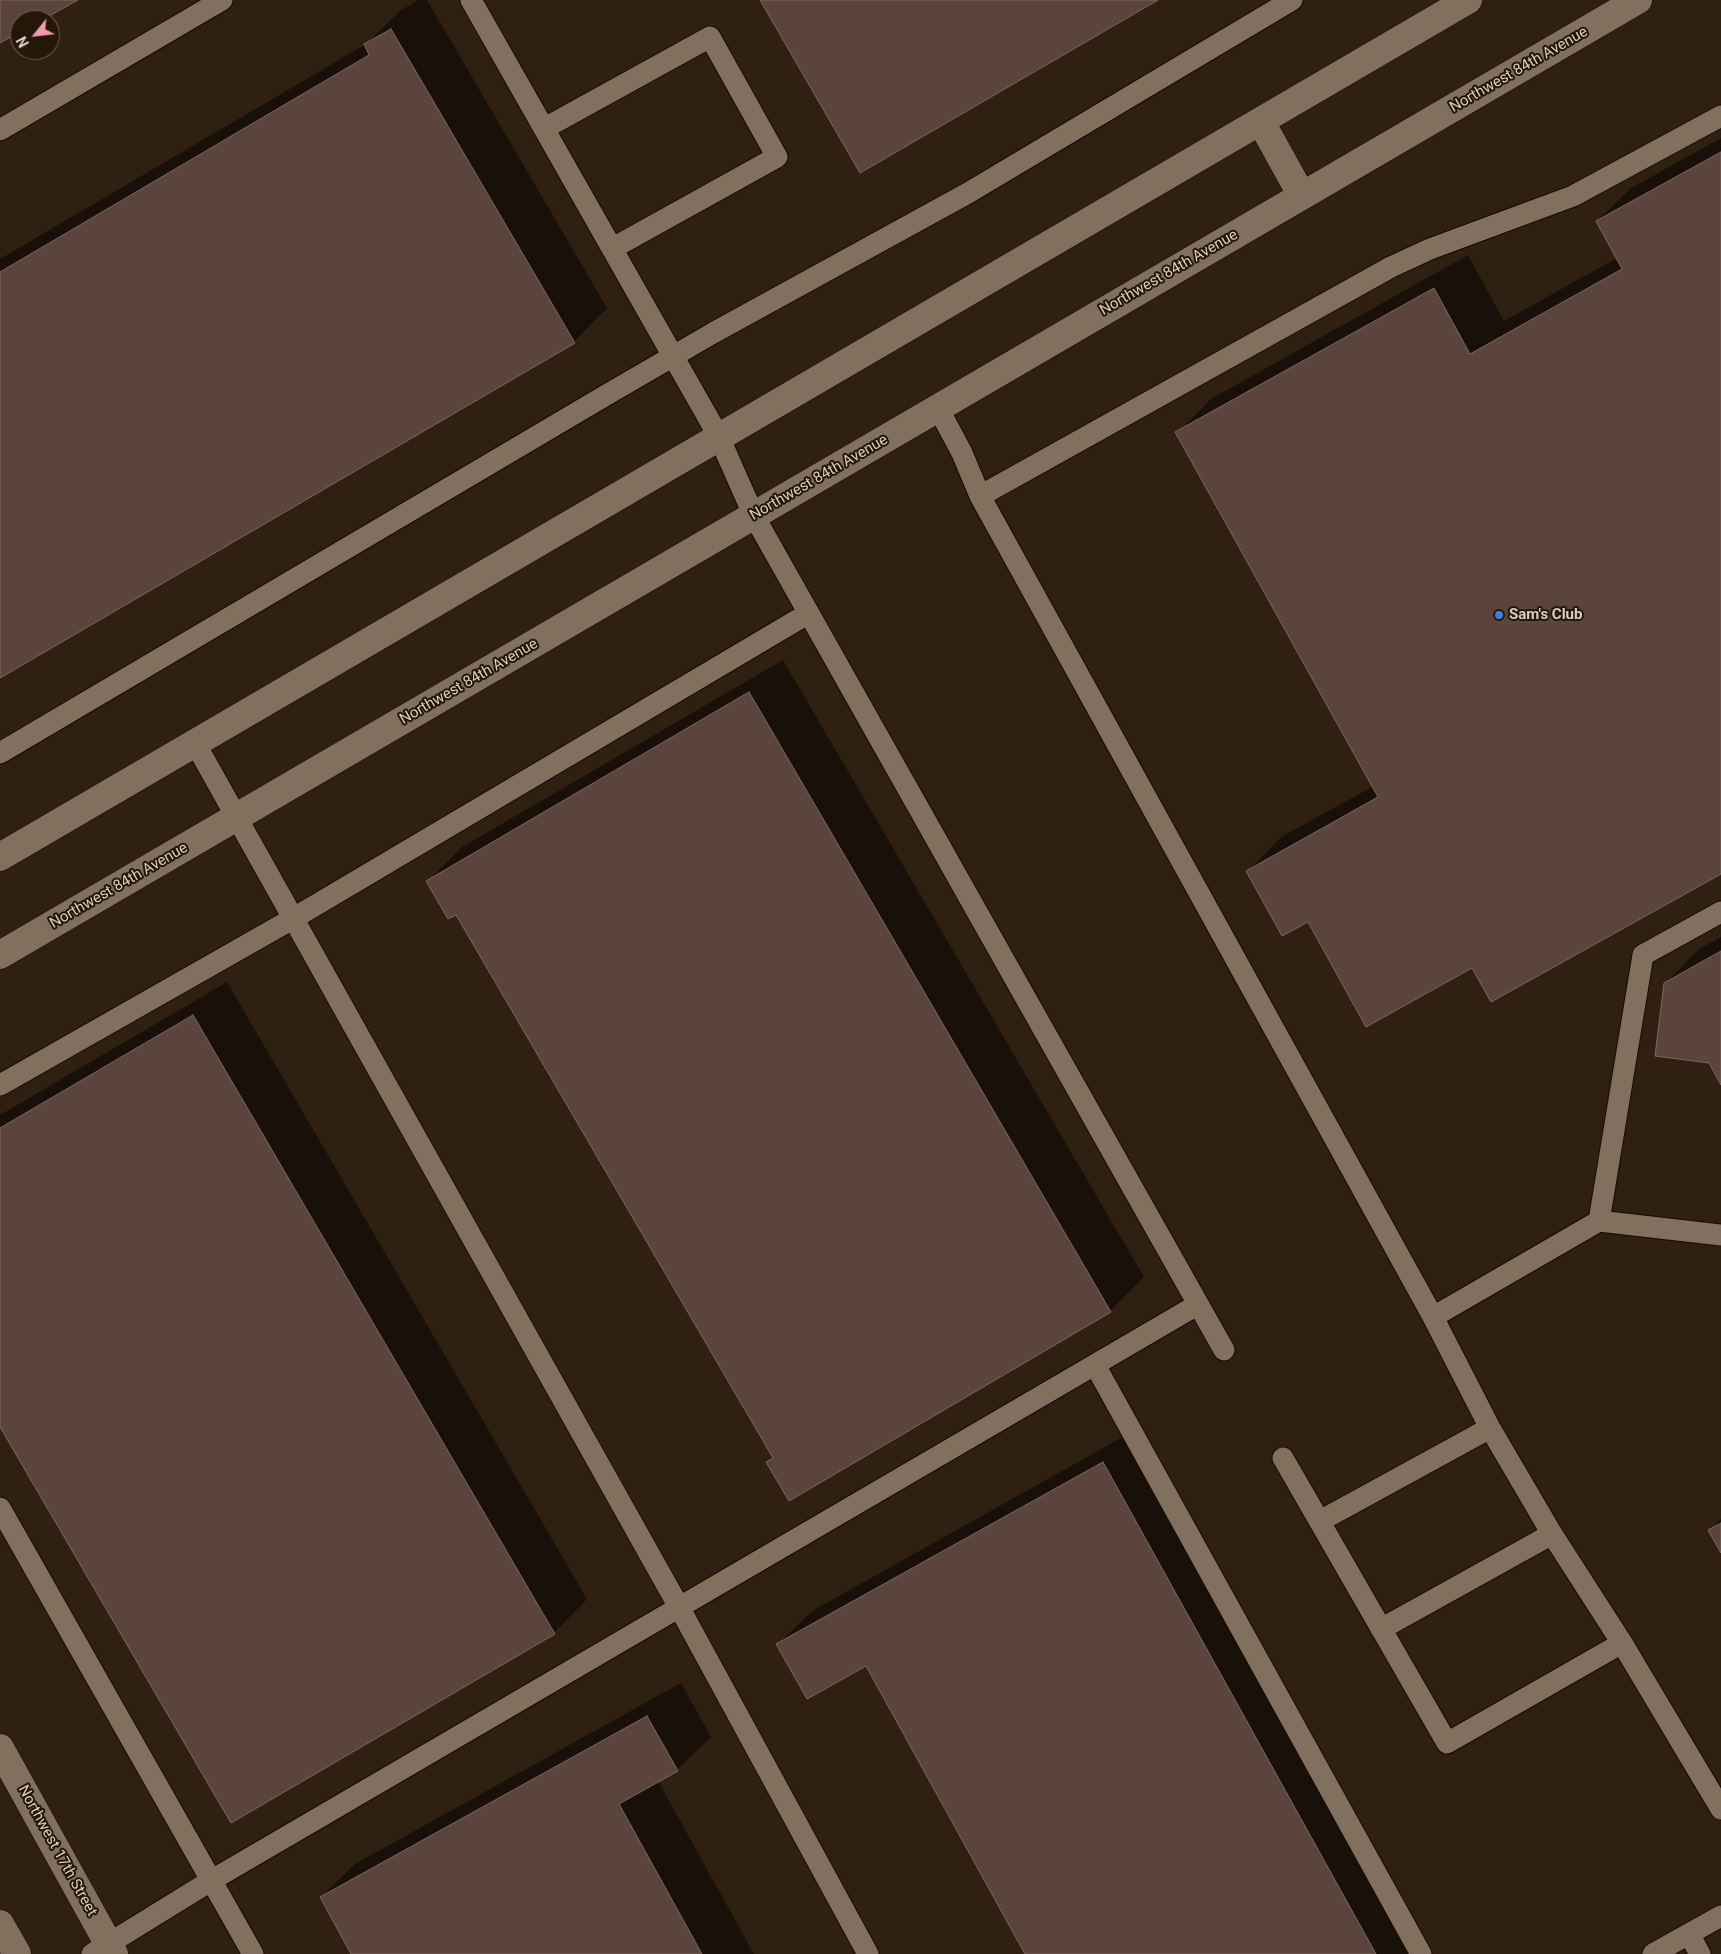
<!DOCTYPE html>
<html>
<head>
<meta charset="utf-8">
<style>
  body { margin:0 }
  #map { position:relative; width:1721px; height:1954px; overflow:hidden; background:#2f2012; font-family:Roboto,sans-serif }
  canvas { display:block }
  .north { position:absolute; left:10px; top:10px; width:50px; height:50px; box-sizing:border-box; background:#251708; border:1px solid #6d6154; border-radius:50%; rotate:241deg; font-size:14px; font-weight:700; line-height:20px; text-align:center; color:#d9cfc6 }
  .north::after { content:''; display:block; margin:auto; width:18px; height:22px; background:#f19ab1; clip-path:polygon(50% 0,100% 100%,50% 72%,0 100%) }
</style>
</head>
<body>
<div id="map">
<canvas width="1721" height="1954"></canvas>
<div class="north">N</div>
</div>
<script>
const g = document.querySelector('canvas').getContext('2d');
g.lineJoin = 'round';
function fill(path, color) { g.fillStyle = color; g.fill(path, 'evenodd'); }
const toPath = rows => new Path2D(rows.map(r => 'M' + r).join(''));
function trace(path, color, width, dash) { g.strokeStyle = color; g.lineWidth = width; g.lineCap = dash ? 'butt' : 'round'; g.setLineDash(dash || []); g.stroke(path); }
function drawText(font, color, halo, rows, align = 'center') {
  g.font = font + ' Roboto,sans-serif'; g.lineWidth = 4; g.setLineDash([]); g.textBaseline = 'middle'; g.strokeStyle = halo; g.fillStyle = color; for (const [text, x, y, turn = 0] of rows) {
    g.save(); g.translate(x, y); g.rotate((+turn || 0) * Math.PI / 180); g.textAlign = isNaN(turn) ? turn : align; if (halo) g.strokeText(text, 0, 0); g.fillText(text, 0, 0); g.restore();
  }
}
const shadow = toPath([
  [418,0,427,0,607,308,574,342,0,676,0,259,366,44,400,11],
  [1721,138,1721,873,1473,966,1248,871,1281,837,1374,786,1177,433,1211,399,1468,255,1504,321,1617,258,1597,221,1631,188],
  [783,660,1144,1277,1110,1311,767,1462,773,1456,456,914,428,881,462,847],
  [1721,937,1721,1082,1665,984,1699,949],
  [227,982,587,1599,554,1633,0,1425,0,1115],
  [1137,1429,1428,1954,1027,1954,866,1665,778,1644,812,1611],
  [1721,1519,1721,1551,1710,1531],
  [681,1683,711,1737,677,1770,658,1781,754,1954,353,1954,321,1897,355,1864]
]);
const building = toPath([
  [0,0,78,0,42,20,20,20,20,32,0,43,0,0],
  [760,0,1158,0,860,173,760,0],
  [391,29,575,343,0,678,0,272,369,55,364,44,391,29],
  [1721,152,1721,874,1491,1002,1472,968,1366,1027,1308,922,1282,936,1246,871,1378,797,1175,432,1434,288,1470,354,1622,269,1596,221,1721,152],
  [749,692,1111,1312,789,1501,766,1462,773,1458,456,915,448,919,426,881,749,692],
  [1721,951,1721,1085,1709,1063,1655,1056,1664,983,1721,951],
  [193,1015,555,1634,231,1823,0,1427,0,1128,193,1015],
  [1103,1462,1376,1954,1025,1954,866,1666,807,1699,776,1644,1103,1462],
  [1721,1523,1721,1553,1708,1530,1721,1523],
  [647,1716,678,1771,619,1804,702,1954,351,1954,320,1897,647,1716]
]);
const lane = toPath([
  [471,0,719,437,754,516,1224,1350],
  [545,128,710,37,777,157,613,248],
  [0,130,222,0],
  [938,408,962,453,980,496,1433,1317,1490,1428,1552,1534,1622,1643,1721,1809],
  [980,496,1391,267,1430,249,1573,196,1721,116],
  [195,743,679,1607,868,1954],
  [0,753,608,394,713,333,968,193,1292,0],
  [0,1085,294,918,809,613],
  [1599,1221,1643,955,1721,912],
  [1433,1317,1599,1221,1721,1235],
  [1095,1365,1421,1954],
  [1283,1458,1447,1743,1622,1643],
  [0,1508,253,1954],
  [1320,1521,1490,1428],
  [1381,1629,1552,1534],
  [1689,1934,1700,1954],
  [92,1954,212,1880,1197,1305],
  [1653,1954,1721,1916]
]);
const street = toPath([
  [1261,122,1302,196],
  [0,857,1468,0],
  [0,955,1638,0],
  [0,1748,114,1954],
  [0,1924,17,1954]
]);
const markers = [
  [1499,615,5,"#3f7fe0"]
];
const streetNames = [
  ["Northwest 84th Avenue",1519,70,-30],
  ["Northwest 84th Avenue",1169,273,-30],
  ["Northwest 84th Avenue",819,478,-30],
  ["Northwest 84th Avenue",469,682,-30],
  ["Northwest 84th Avenue",119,886,-30],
  ["Northwest 17th Street",57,1851,61]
];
const poiNames = [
  ["Sam's Club",1509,615]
];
fill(shadow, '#0007');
fill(building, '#5a443d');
trace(building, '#7f675f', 1);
trace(lane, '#170a00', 23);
trace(street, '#170a00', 29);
trace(lane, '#82705f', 21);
trace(street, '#82705f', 28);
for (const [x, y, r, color] of markers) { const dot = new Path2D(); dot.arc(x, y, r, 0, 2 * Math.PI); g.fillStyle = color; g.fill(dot); trace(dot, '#251708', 2); }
drawText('15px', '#d9cfc6', '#251708', streetNames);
drawText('bold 15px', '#d9cfc6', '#251708', poiNames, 'left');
</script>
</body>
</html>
